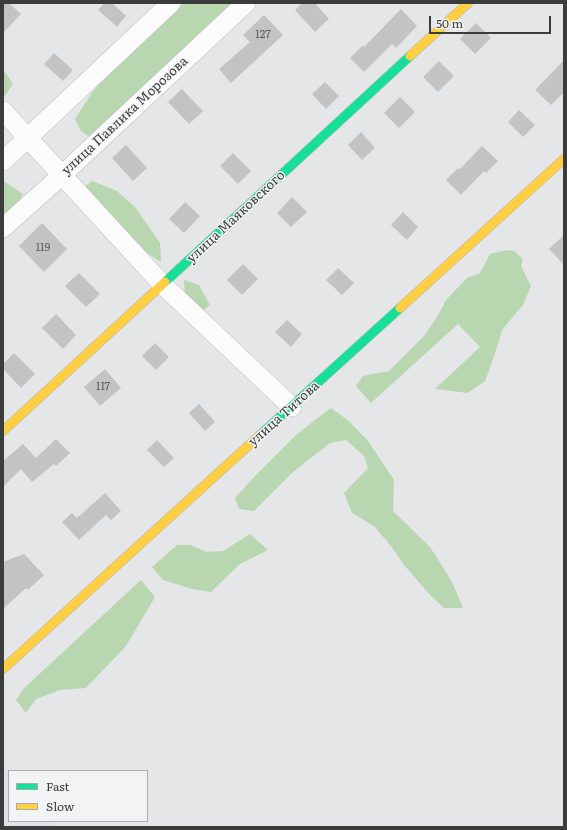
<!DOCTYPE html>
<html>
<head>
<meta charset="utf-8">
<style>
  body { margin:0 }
  #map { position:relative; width:567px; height:830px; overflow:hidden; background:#e5e6e7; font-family:Literata,serif }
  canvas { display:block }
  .frame { position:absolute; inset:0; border:4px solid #3b3c3c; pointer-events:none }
  .legend { position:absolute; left:8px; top:770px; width:140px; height:52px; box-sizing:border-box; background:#f2f3f5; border:1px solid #a9aaab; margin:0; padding:5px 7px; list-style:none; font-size:12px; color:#3b3c3c }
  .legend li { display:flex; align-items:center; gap:8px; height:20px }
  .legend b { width:20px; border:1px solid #a9aaab }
  .scale { position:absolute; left:429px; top:16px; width:122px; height:18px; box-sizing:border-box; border:2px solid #3b3c3c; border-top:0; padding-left:5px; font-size:12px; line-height:14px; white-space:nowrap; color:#3b3c3c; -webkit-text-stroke:3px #f2f3f5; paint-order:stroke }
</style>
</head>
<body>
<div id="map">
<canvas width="567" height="830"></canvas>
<div class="frame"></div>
<ul class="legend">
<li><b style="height:5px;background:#16e098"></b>Fast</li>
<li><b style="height:5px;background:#ffcf43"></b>Slow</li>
</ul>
<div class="scale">50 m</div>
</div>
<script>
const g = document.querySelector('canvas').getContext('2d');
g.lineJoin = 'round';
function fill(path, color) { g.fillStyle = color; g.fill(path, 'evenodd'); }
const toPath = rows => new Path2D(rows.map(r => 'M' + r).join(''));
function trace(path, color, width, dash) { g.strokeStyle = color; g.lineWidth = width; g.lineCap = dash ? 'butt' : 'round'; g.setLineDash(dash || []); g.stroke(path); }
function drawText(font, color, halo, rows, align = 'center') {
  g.font = font + ' Literata,serif'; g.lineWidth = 3; g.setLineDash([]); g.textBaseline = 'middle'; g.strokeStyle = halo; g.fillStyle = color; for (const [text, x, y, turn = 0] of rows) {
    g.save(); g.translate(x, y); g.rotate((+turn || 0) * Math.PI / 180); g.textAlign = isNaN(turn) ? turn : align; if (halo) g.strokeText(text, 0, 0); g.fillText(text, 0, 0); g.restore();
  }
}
const industrial = toPath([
  [3,767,9,773,9,821,52,821,58,827,3,827]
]);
const green = toPath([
  [184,3,238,3,90,137,81,131,75,119,91,94,112,69],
  [3,69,13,84,4,97,3,97],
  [92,181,117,191,135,207,160,243,161,262,139,248,84,187],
  [5,182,23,194,16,207,3,221,3,183],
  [507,250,514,251,522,258,523,260,521,266,531,286,523,305,502,330,494,357,485,381,468,393,435,389,480,347,458,324,371,403,356,386,363,376,389,371,424,336,437,317,446,300,467,278,480,273,490,254],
  [184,280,199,285,210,305,202,312,185,296],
  [331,408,349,421,368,441,394,480,393,511,430,547,451,580,463,608,444,608,430,595,404,565,391,546,374,526,352,513,344,493,368,468,364,456,346,440,330,443,293,472,254,511,239,509,235,498,255,476,296,435,320,416],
  [250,534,268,550,240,564,211,592,192,589,163,580,152,567,177,545,191,545,206,552,223,551],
  [141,580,155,597,126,646,86,688,60,690,36,699,26,713,16,700,23,689]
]);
const building = toPath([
  [3,3,9,3,21,14,3,33],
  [104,3,112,3,126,16,117,27,98,10],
  [302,3,315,3,329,19,315,32,295,10],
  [401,9,417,26,396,48,392,44,364,72,350,58,363,45,364,47],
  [264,15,283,35,231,83,219,69,250,42,243,35],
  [476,23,491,38,475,54,460,39],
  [54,53,73,70,63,81,44,64],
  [564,60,564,92,551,105,535,90],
  [439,61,454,76,438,92,423,77],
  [325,82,339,96,326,109,312,94],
  [182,89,203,111,189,124,168,102],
  [400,97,415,112,399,128,384,113],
  [519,110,535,125,523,137,508,122],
  [361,132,375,148,362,160,348,145],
  [126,145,147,168,133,181,112,158],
  [482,146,498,161,486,173,484,171,461,195,446,180,458,168,459,170],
  [233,153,251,171,238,184,220,166],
  [292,197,307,212,291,227,277,213],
  [185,202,200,216,184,233,169,219],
  [403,212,418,227,407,240,391,225],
  [42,223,67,249,44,272,19,246],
  [564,235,564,265,549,249],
  [243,264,258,279,242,295,227,280],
  [338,268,354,283,342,295,326,280],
  [79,273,100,294,86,307,65,286],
  [56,314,76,335,63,349,42,328],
  [287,320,302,334,291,347,275,332],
  [155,343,169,357,156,370,142,356],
  [14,353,35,374,21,388,3,369,3,364],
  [105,369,121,388,100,406,84,387],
  [199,404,215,422,205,431,189,413],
  [56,439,70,453,56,466,54,464,32,482,21,469,3,487,3,461,23,444,36,458],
  [157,440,174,458,164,467,147,450],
  [105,493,121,511,111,520,106,515,79,540,62,522,72,513,77,518],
  [24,554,44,575,28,590,26,588,3,609,3,562]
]);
const street = toPath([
  [3,111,163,285,292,407],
  [3,161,171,3],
  [3,228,62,175,246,3]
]);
const fast = toPath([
  [165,282,410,56],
  [260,435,400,308]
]);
const slow = toPath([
  [410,56,468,3],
  [400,308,564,159],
  [3,431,165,282],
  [3,669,260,435]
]);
const numberNames = [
  ["127",263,35],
  ["119",43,248],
  ["117",103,387]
];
const streetNames = [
  ["улица Павлика Морозова",125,116,-43],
  ["улица Маяковского",236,217,-43],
  ["улица Титова",284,414,-42]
];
fill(industrial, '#e4dee9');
fill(green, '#b8d7b1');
fill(building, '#c3c3c3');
trace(street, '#bababb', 20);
trace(fast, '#bababb', 10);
trace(slow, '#bababb', 10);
trace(street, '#fbfbfb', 19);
trace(fast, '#16e098', 9);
trace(slow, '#ffcf43', 9);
drawText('11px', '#5d5e5e', null, numberNames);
drawText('13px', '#3b3c3c', '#f2f3f5', streetNames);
</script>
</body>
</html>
